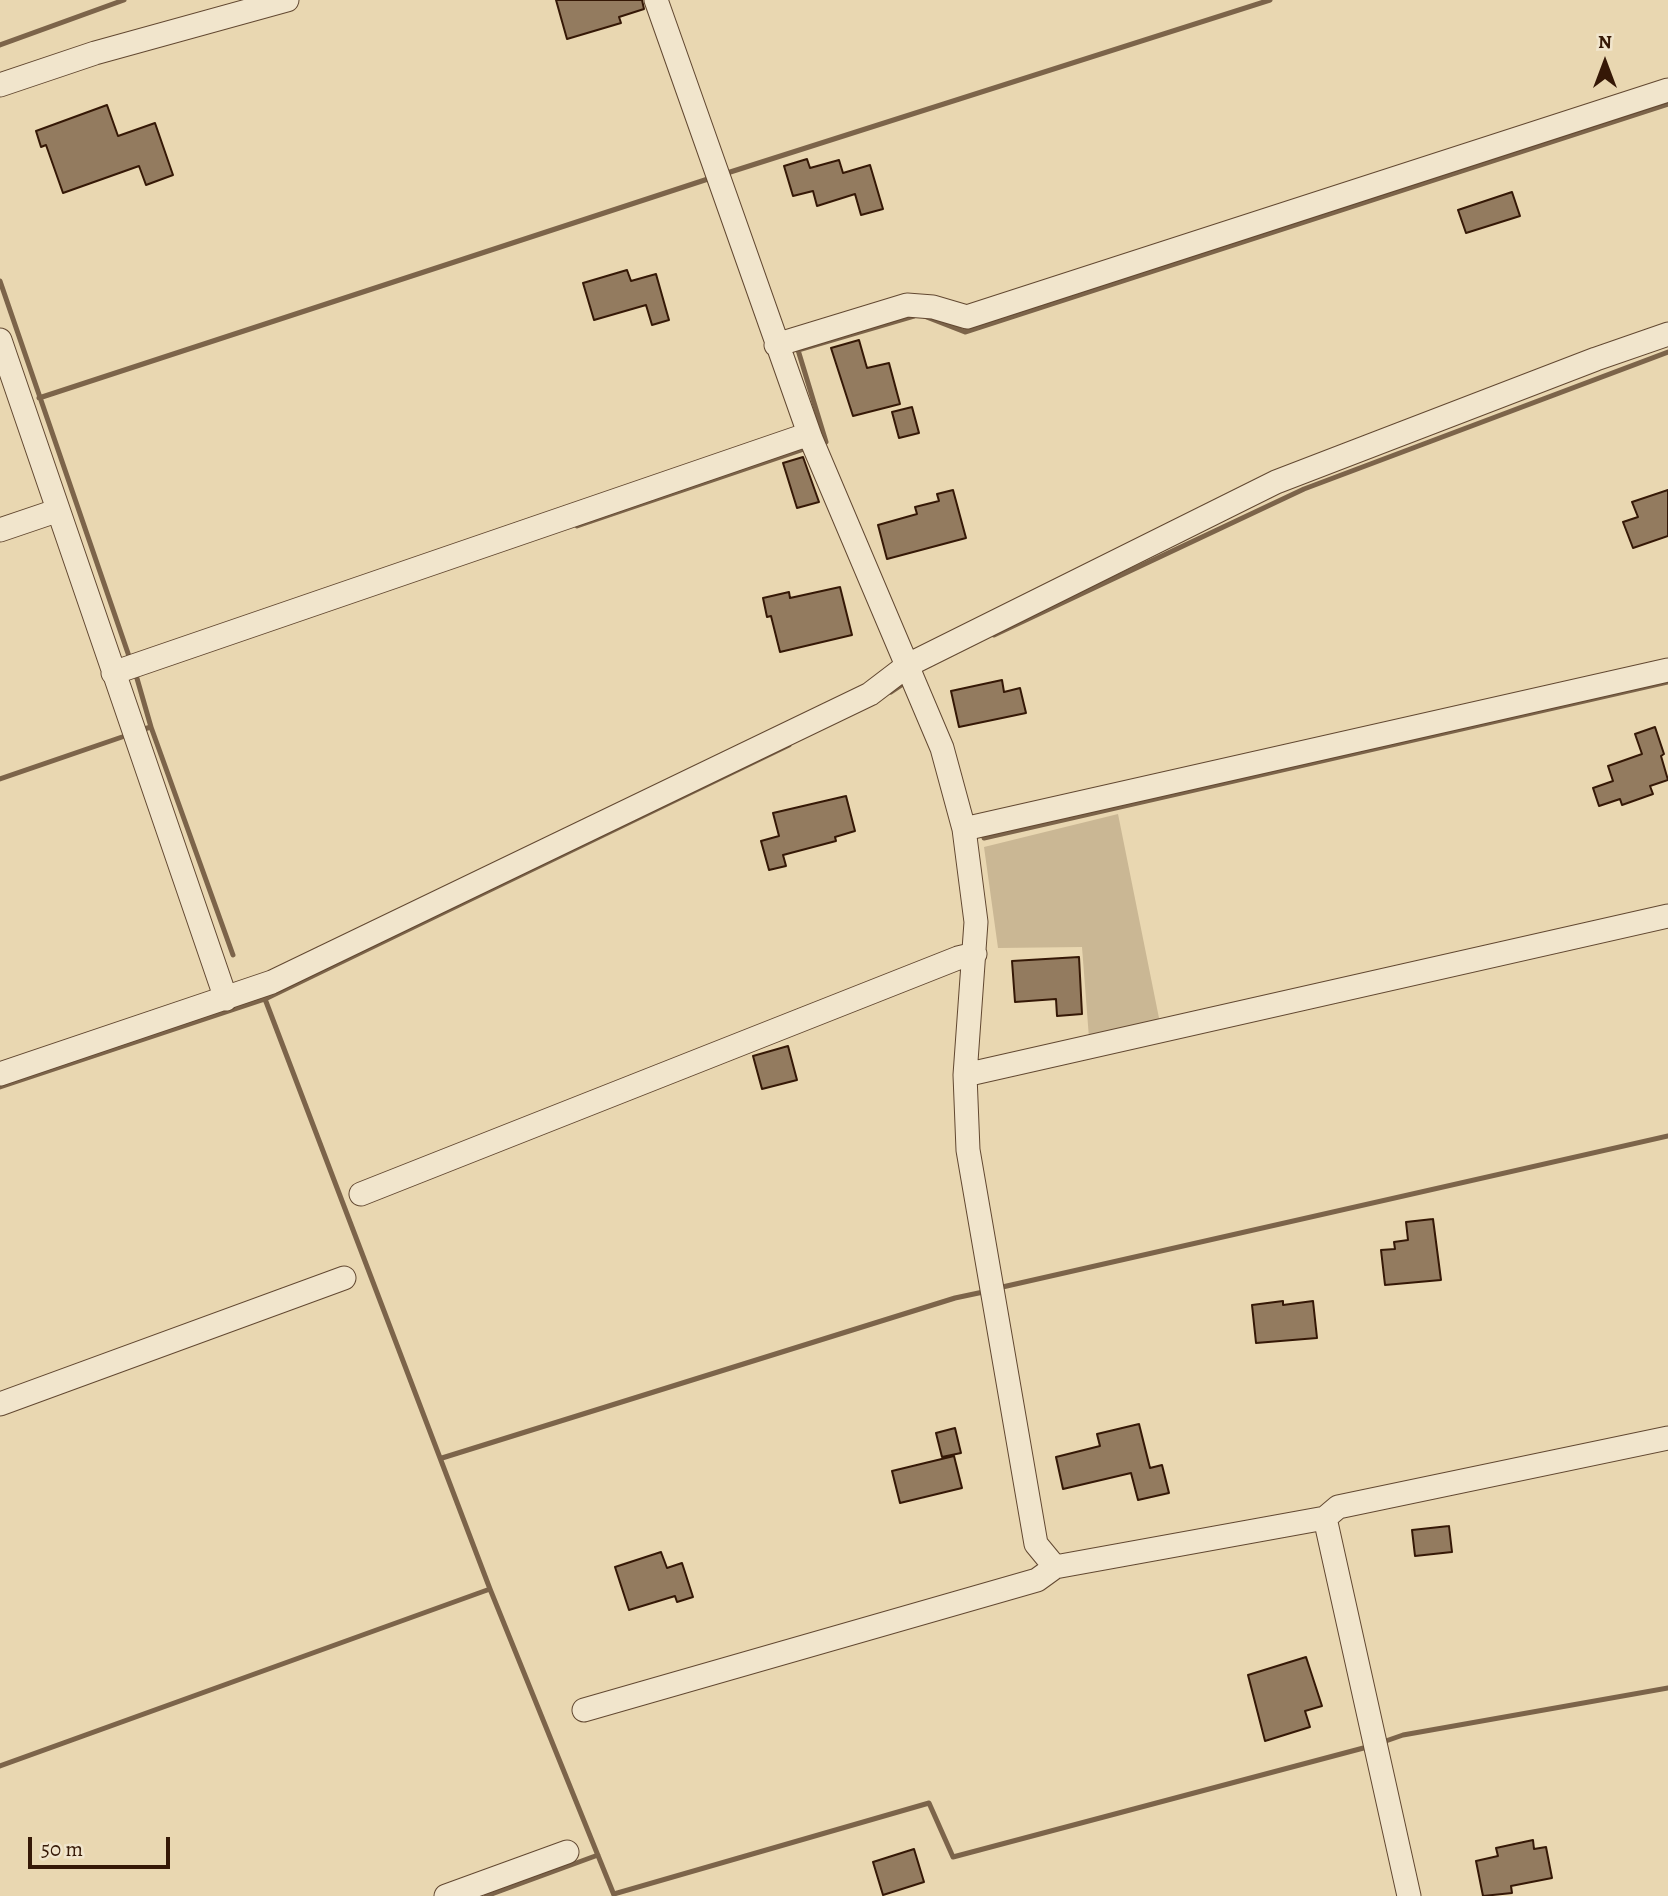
<!DOCTYPE html>
<html>
<head>
<meta charset="utf-8">
<style>
  body { margin:0 }
  #map { position:relative; width:1668px; height:1896px; overflow:hidden; background:#e9d7b1; font-family:Alegreya,serif }
  canvas { display:block }
  .north { position:absolute; left:1570px; top:28px; width:70px; height:70px; -webkit-text-stroke:5px #f1e5cc; paint-order:stroke; rotate:0deg; font-size:19px; font-weight:700; line-height:28px; text-align:center; color:#351806 }
  .north::after { content:''; display:block; margin:auto; width:24px; height:32px; background:#351806; clip-path:polygon(50% 0,100% 100%,50% 72%,0 100%) }
  .scale { position:absolute; left:28px; top:1837px; width:142px; height:32px; box-sizing:border-box; border:4px solid #351806; border-top:0; padding-left:9px; font-size:21px; line-height:24px; white-space:nowrap; color:#351806; -webkit-text-stroke:5px #f1e5cc; paint-order:stroke }
</style>
</head>
<body>
<div id="map">
<canvas width="1668" height="1896"></canvas>
<div class="north">N</div>
<div class="scale">50 m</div>
</div>
<script>
const g = document.querySelector('canvas').getContext('2d');
g.lineJoin = 'round';
function fill(path, color) { g.fillStyle = color; g.fill(path, 'evenodd'); }
const toPath = rows => new Path2D(rows.map(r => 'M' + r).join(''));
function trace(path, color, width, dash) { g.strokeStyle = color; g.lineWidth = width; g.lineCap = dash ? 'butt' : 'round'; g.setLineDash(dash || []); g.stroke(path); }
const green = toPath([
  [1118,814,1160,1023,1089,1038,1082,947,998,948,984,847]
]);
const stream = toPath([
  [0,45,124,0],
  [724,174,1270,0],
  [0,281,131,662],
  [924,316,965,332,1668,104],
  [39,398,711,178],
  [819,444,826,442,798,350,914,316],
  [577,526,810,447],
  [994,635,1304,489,1668,352],
  [140,673,136,675,151,727,144,729],
  [891,692,909,680],
  [151,727,233,955],
  [0,779,122,737],
  [984,838,1668,682],
  [265,999,490,1589],
  [0,1087,265,999,789,745],
  [998,1288,1668,1136],
  [442,1458,955,1298,988,1291],
  [1380,1743,1403,1735,1668,1688],
  [0,1766,490,1589,614,1895],
  [614,1894,929,1803,953,1857,1371,1746],
  [486,1896,598,1855]
]);
const building = toPath([
  [556,0,642,0,644,9,619,17,621,23,567,39,556,0],
  [107,105,118,136,155,123,173,175,146,185,139,166,63,193,46,145,41,147,36,131,107,105],
  [807,159,810,168,839,160,843,173,870,165,883,209,861,215,855,194,817,206,813,191,793,196,784,166,807,159],
  [1512,192,1520,216,1466,233,1458,210,1512,192],
  [627,270,631,281,656,274,669,320,652,325,646,305,594,320,583,283,627,270],
  [859,340,867,368,889,363,900,404,853,416,831,348,859,340],
  [912,407,919,433,899,438,892,412,912,407],
  [803,457,819,502,797,508,783,463,803,457],
  [953,490,966,538,887,559,878,525,917,514,915,507,939,501,937,494,953,490],
  [1668,490,1668,536,1633,548,1623,522,1638,517,1632,502,1668,490],
  [840,587,852,635,780,652,771,616,767,617,763,598,789,592,790,598,840,587],
  [1002,680,1004,692,1020,688,1026,713,959,727,951,691,1002,680],
  [1655,727,1664,754,1661,756,1668,780,1650,786,1653,794,1622,805,1620,799,1599,806,1593,788,1613,781,1608,766,1642,754,1635,734,1655,727],
  [846,796,855,831,835,837,836,841,783,855,786,866,769,870,761,841,779,836,773,813,846,796],
  [1079,957,1082,1014,1057,1016,1056,999,1015,1002,1012,961,1079,957],
  [788,1046,797,1080,762,1089,753,1056,788,1046],
  [1433,1219,1441,1280,1385,1285,1381,1250,1395,1249,1394,1242,1408,1240,1406,1222,1433,1219],
  [1283,1301,1283,1305,1313,1301,1317,1338,1256,1343,1252,1305,1283,1301],
  [1139,1424,1150,1468,1162,1465,1169,1493,1138,1500,1131,1473,1063,1489,1056,1457,1100,1446,1097,1434,1139,1424],
  [955,1428,961,1453,942,1457,936,1433,955,1428],
  [954,1456,962,1488,900,1503,892,1471,954,1456],
  [1449,1526,1452,1552,1415,1556,1412,1530,1449,1526],
  [661,1552,667,1568,682,1563,693,1597,677,1602,675,1596,629,1610,615,1567,661,1552],
  [1306,1657,1322,1706,1305,1711,1310,1727,1265,1741,1248,1675,1306,1657],
  [1533,1840,1534,1849,1546,1847,1552,1878,1511,1886,1512,1893,1483,1896,1476,1861,1498,1856,1496,1848,1533,1840],
  [914,1849,924,1882,883,1895,873,1862,914,1849]
]);
const minor = toPath([
  [656,0,811,439,942,748,964,829,976,922,965,1075,968,1150,1036,1544,1055,1567,1325,1518,1409,1896],
  [0,85,95,53,287,0],
  [0,340,226,999],
  [776,345,907,305,933,307,967,317,1668,90],
  [0,530,56,511],
  [113,673,809,434],
  [964,829,1668,670],
  [0,1074,272,982,870,694,908,665,1276,482,1596,359,1668,334],
  [965,1075,1668,916],
  [361,1194,958,958,975,954],
  [0,1404,344,1278],
  [1325,1518,1338,1507,1668,1438],
  [584,1710,1037,1580,1055,1567],
  [446,1896,567,1852]
]);
fill(green, '#cab794');
trace(stream, '#7c644a', 5);
fill(building, '#937b5f');
trace(building, '#351806', 2);
trace(minor, '#624831', 25);
trace(minor, '#f1e5cc', 23);
</script>
</body>
</html>
